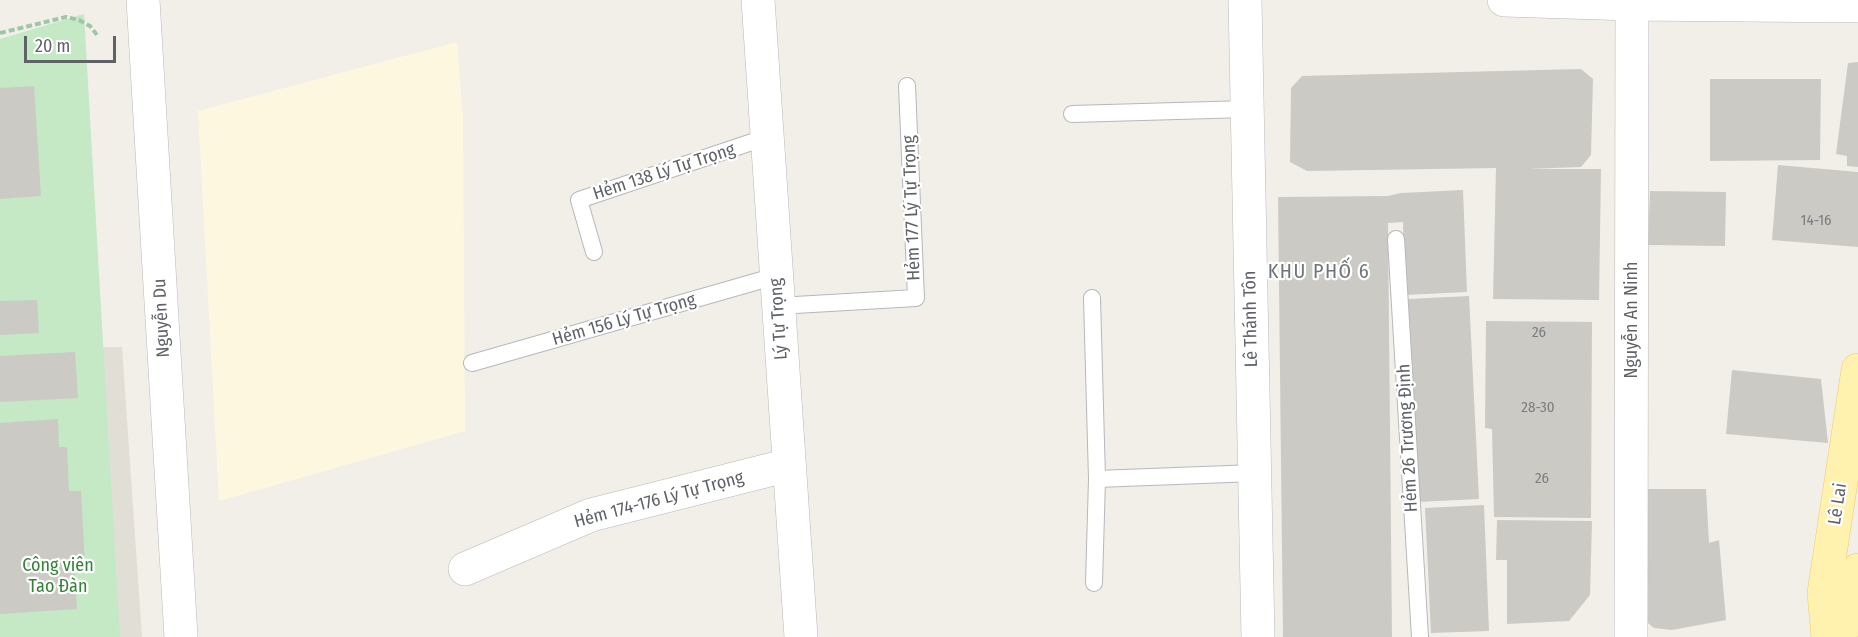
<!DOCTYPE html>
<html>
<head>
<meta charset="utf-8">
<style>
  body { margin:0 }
  #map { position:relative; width:1858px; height:637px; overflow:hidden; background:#f1efe8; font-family:"Fira Sans Condensed",sans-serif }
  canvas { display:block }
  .scale { position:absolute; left:24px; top:36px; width:92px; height:27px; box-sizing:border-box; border:3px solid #5f6368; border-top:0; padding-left:8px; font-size:18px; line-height:21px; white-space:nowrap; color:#5f6368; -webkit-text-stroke:4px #fff; paint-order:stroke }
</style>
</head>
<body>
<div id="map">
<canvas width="1858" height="637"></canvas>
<div class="scale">20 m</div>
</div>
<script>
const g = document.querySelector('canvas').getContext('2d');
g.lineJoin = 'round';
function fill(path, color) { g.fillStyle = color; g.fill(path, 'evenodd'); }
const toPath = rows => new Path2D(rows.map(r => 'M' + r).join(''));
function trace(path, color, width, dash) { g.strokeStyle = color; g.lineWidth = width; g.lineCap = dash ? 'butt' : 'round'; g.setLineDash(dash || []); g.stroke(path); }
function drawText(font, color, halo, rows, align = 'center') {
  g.font = font + ' "Fira Sans Condensed",sans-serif'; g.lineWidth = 4.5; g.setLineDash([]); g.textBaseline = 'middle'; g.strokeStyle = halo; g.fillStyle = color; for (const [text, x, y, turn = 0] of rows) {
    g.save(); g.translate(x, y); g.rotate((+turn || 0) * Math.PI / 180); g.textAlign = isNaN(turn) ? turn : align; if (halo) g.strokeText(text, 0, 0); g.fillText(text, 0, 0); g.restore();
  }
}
const commercial = toPath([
  [457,42,463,118,465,431,219,501,198,111]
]);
const education = toPath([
  [122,347,142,637,0,637,0,349]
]);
const green = toPath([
  [84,14,120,637,0,637,0,39]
]);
const building = toPath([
  [1858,62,1858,167,1847,166,1847,156,1836,154,1848,63],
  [1581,69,1593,79,1591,155,1581,167,1528,169,1601,169,1599,300,1493,299,1496,168,1307,171,1290,162,1291,88,1302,76],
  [1710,79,1821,79,1820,160,1710,161],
  [34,86,41,196,0,199,0,88],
  [1778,165,1858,172,1858,247,1772,240],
  [1463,190,1467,292,1405,295,1403,222,1388,223,1392,637,1283,637,1278,197,1388,196,1401,193],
  [1650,191,1726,192,1725,246,1648,245],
  [1469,296,1479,499,1417,502,1408,299],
  [37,300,39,333,0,335,0,301],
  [1486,321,1592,322,1591,518,1494,517,1492,429,1485,428],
  [75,352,78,398,0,402,0,356],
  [1732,370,1821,379,1828,443,1726,434],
  [58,419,59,447,67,447,69,491,81,491,85,565,74,565,77,609,0,614,0,423],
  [1647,489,1706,489,1709,543,1719,540,1726,620,1672,630,1654,628,1643,619],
  [1484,505,1489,631,1431,633,1425,508],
  [1497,520,1592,521,1590,595,1569,621,1507,624,1507,560,1496,560]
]);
const path = toPath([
  [0,33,66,17,79,20,90,26,97,35]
]);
const lane = toPath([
  [1072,114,1247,109],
  [1396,239,1420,637],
  [594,252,579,200,767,137],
  [1092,298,1097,479,1094,583],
  [778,306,916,298,907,86],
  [472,363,776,276],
  [1097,479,1255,473]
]);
const street = toPath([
  [1504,0,1632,4,1858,6],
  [465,569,591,515,789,465],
  [1631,637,1632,4]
]);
const secondary = toPath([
  [143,0,181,637],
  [758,0,801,637],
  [1245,0,1258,637]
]);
const primary = toPath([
  [1828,637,1824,593,1858,370],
  [1840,637,1854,595,1858,570]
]);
const numberNames = [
  ["14-16",1816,221],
  ["26",1539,333],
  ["28-30",1538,408],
  ["26",1542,479]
];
const streetNames = [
  ["Hẻm 138 Lý Tự Trọng",664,172,-18],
  ["Hẻm 177 Lý Tự Trọng",912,208,-92],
  ["Nguyễn Du",162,318,-93],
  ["Lý Tự Trọng",779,319,-94],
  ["Lê Thánh Tôn",1251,319,-91],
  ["Hẻm 156 Lý Tự Trọng",624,320,-16],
  ["Nguyễn An Ninh",1632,320,-90],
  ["Hẻm 26 Trương Ðịnh",1408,438,-93],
  ["Hẻm 174-176 Lý Tự Trọng",659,500,-15],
  ["Lê Lai",1838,504,-81]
];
const parkNames = [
  ["Công viên",58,566],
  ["Tao Đàn",58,587]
];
const neighbourhoodNames = [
  ["KHU PHỐ 6",1319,272]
];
fill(commercial, '#fef7e0');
fill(education, '#e1ded6');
fill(green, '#c5e8c5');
fill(building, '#cccac5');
trace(lane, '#b5b8bc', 18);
trace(street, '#b5b8bc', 34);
trace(secondary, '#b6babf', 34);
trace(primary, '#f2c960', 34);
trace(path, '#9cc7a9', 4, [6, 3]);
trace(lane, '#fff', 16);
trace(street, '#fff', 33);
trace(secondary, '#fff', 33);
trace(primary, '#fff2af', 33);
drawText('15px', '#7a7d7f', null, numberNames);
drawText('18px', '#5f6368', '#fff', streetNames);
drawText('18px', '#348238', '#fff', parkNames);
g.letterSpacing = '1.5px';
drawText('20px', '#70757a', '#fff', neighbourhoodNames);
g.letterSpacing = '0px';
</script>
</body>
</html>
